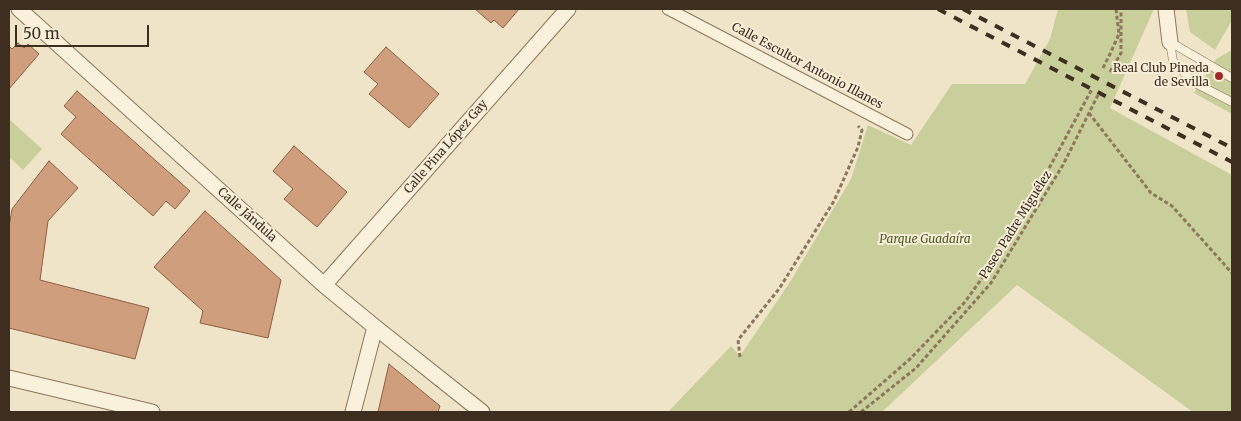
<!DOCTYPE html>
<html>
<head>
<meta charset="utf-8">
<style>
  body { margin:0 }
  #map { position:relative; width:1241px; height:421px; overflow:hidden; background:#f0e4c8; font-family:Merriweather,serif }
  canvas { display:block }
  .frame { position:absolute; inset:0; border:10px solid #3d2e20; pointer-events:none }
  .scale { position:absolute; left:15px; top:25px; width:134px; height:22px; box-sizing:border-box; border:2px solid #3d2e20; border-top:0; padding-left:6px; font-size:15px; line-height:18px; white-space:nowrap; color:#3d2e20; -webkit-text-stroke:4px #f7eed8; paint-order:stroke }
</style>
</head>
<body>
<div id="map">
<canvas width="1241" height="421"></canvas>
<div class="frame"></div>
<div class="scale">50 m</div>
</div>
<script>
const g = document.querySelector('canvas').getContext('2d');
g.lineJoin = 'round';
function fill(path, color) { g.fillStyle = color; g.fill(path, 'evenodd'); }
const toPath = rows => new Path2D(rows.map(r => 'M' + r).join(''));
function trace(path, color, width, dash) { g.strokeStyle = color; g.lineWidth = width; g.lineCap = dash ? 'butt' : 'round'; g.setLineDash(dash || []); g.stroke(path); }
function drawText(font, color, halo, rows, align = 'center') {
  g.font = font + ' Merriweather,serif'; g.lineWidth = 4; g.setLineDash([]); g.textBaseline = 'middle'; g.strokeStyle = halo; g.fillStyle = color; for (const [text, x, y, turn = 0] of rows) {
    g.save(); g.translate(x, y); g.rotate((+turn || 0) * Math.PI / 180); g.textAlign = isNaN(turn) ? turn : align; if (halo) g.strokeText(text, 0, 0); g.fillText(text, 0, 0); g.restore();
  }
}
const green = toPath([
  [1058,9,1154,9,1110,108,1232,175,1232,412,1193,412,1017,285,882,412,668,412,731,346,740,356,790,282,851,179,868,125,911,145,952,84,1025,84,1050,39],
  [1186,9,1232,9,1232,20,1215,50,1190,32],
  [1232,50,1232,114,1194,93,1216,59],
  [9,119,42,149,23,170,9,157]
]);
const building = toPath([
  [475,9,519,9,503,28,494,20,491,23,475,9],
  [18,43,24,48,28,44,39,54,9,89,9,46,12,49,18,43],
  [386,47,439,94,409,128,369,94,378,84,364,72,386,47],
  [77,91,190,191,175,209,166,201,153,216,61,134,76,117,64,106,77,91],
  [294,146,347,192,317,227,284,199,293,189,273,171,294,146],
  [49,161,78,188,48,221,40,280,149,308,135,359,9,328,9,227,12,209,49,161],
  [205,211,281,280,268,338,200,323,203,311,154,267,205,211],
  [389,364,440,406,438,412,378,412,389,364]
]);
const path = toPath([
  [1103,68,1110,54,1119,34,1116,9],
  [1110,72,1121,53,1121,9],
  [1089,113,1151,193,1172,206,1232,273],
  [740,357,738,340,779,289,834,201,858,147,862,130,858,126],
  [849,412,910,359,965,302,1014,233,1092,89],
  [861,412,916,368,991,283,1063,165,1099,93]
]);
const service = toPath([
  [1170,42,1173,61,1193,82,1232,102],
  [1170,42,1232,78]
]);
const pedestrian = toPath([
  [668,9,907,134]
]);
const minor = toPath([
  [19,9,324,285,375,327,482,412],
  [1166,9,1170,42],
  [324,285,568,9],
  [9,378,152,412],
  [353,412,375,327]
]);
const rail = toPath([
  [938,9,1232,162],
  [963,9,1232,148]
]);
const markers = [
  [1219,76,5,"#9e2a2b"]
];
const streetNames = [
  ["Calle Escultor Antonio Illanes",807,66,28],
  ["Calle Pina López Gay",446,147,-49],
  ["Calle Jándula",247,215,42],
  ["Paseo Padre Miguélez",1016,225,-58]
];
const poiNames = [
  ["Real Club Pineda",1209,69],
  ["de Sevilla",1209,83]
];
const parkNames = [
  ["Parque Guadaíra",925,240]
];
fill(green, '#c9cf9b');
fill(building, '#cf9f7d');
trace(building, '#8d5f41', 1);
trace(service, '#8d765c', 9);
trace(pedestrian, '#8d765c', 13);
trace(minor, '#8d765c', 17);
trace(path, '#8d765c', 3, [4, 2.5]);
trace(service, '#faf1dc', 8);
trace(pedestrian, '#faf1dc', 11);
trace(minor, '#faf1dc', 15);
trace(rail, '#3d2e20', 4, [9, 9]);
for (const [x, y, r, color] of markers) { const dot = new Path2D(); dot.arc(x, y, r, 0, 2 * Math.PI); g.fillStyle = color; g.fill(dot); trace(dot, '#f7eed8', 2); }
drawText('12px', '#3d2e20', '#f7eed8', streetNames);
drawText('12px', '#3d2e20', '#f7eed8', poiNames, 'right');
drawText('italic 12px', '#4d5a26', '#f7eed8', parkNames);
</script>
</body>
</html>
